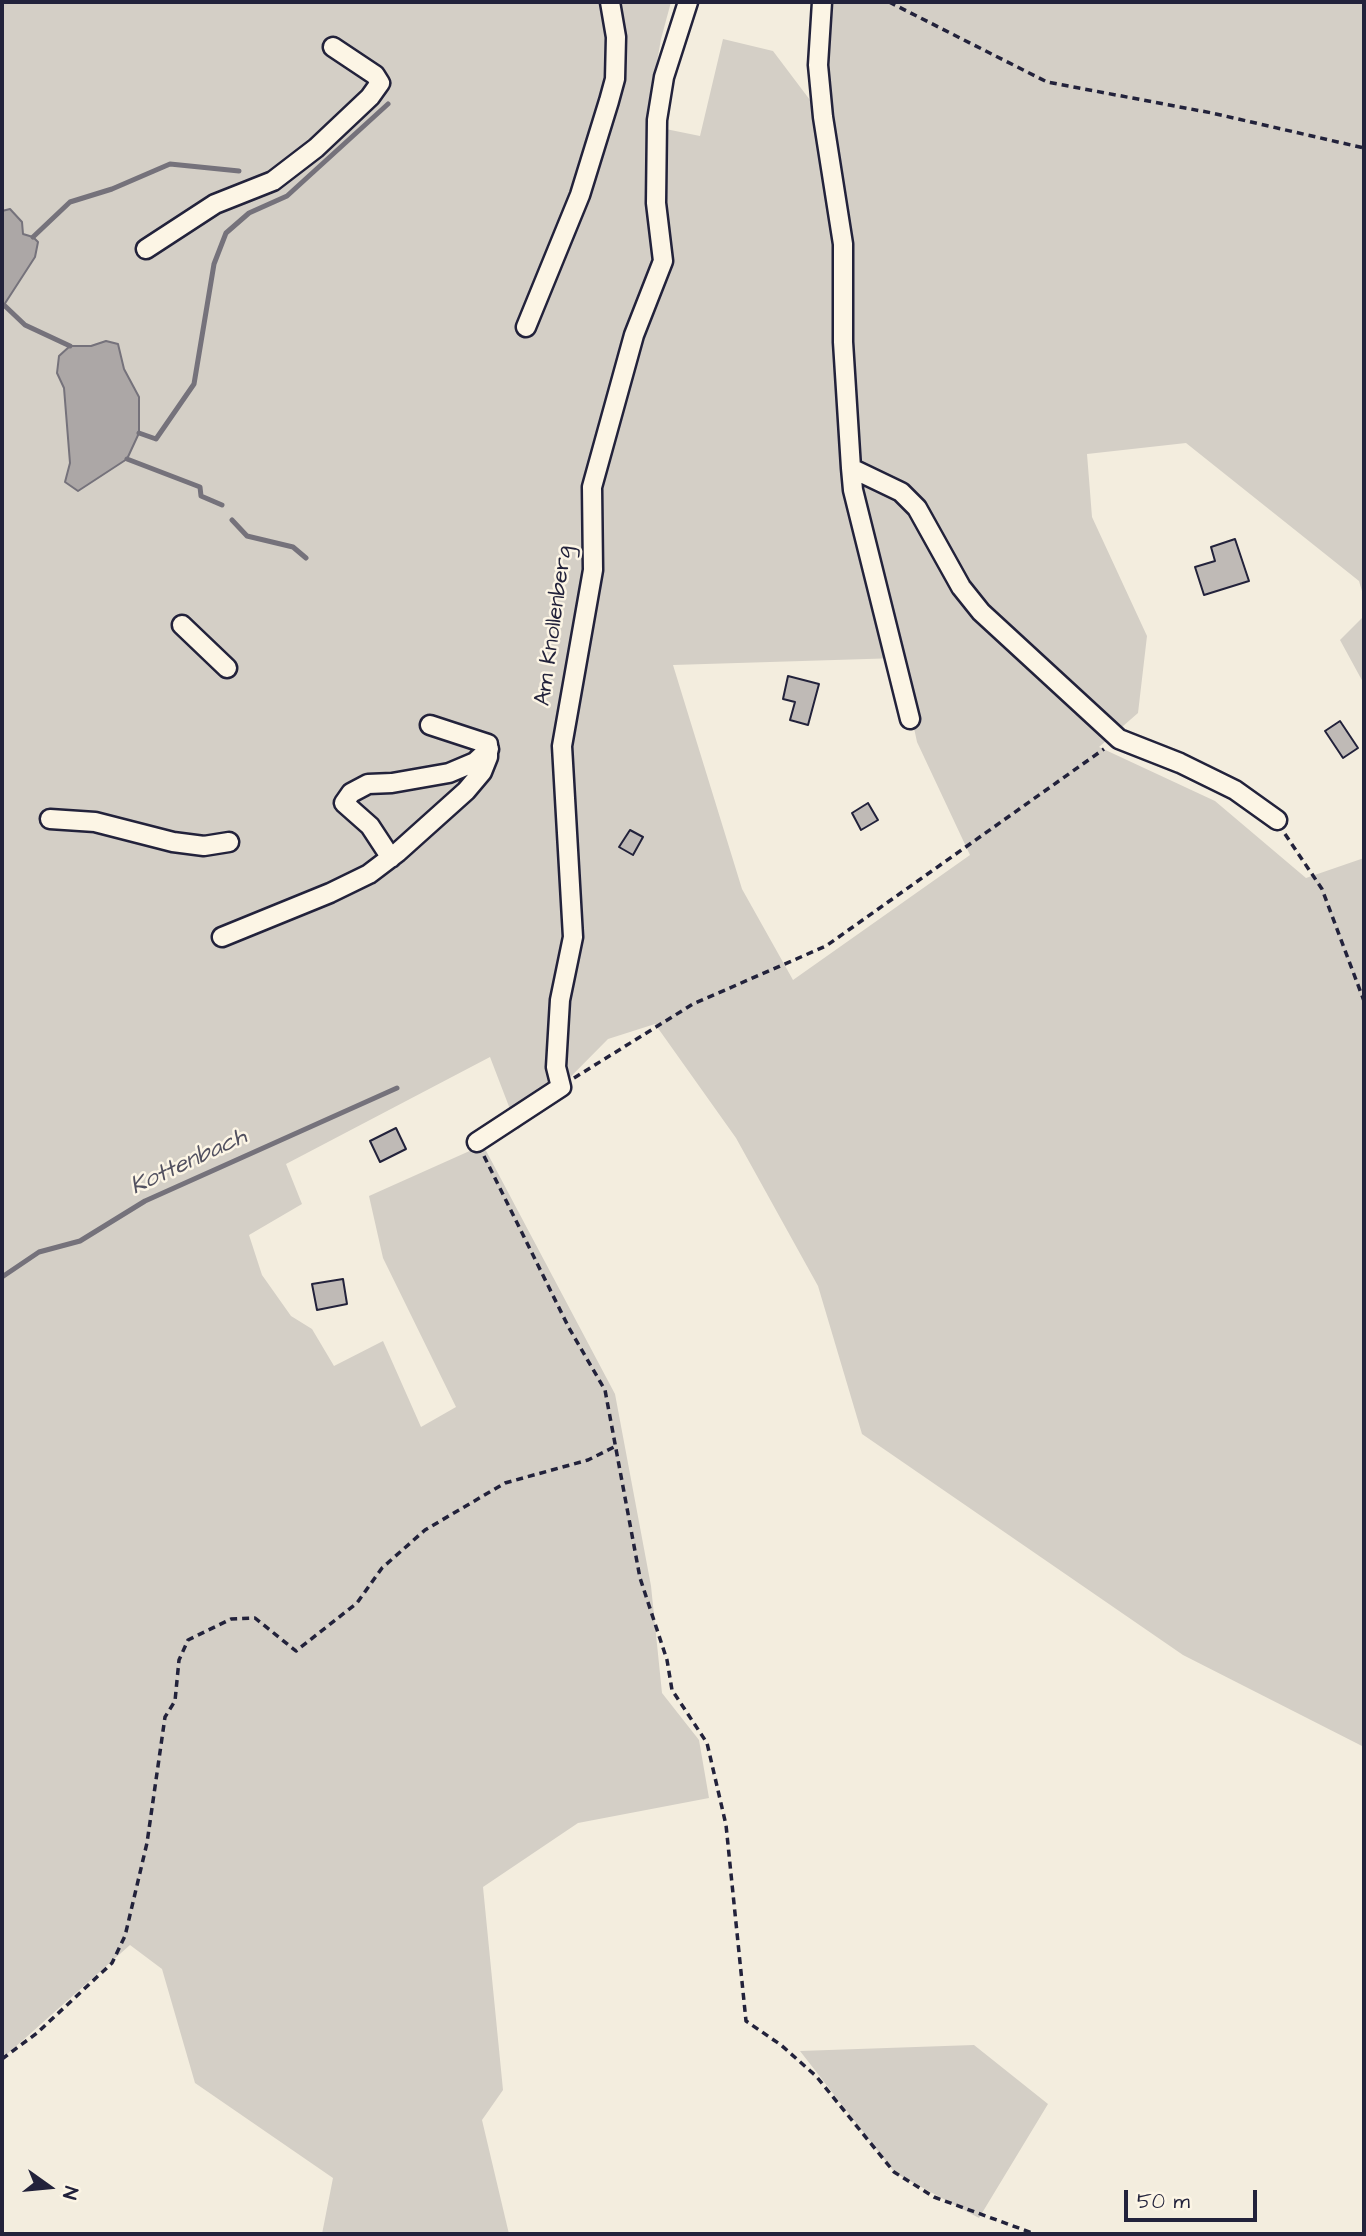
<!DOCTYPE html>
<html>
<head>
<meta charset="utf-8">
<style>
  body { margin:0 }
  #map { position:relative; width:1366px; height:2236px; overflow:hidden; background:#f3edde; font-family:"Architects Daughter",sans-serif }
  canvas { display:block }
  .frame { position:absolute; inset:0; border:4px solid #22223b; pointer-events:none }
  .north { position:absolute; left:14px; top:2152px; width:70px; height:70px; -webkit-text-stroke:5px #fcf5e5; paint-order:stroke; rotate:105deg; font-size:19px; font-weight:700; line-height:28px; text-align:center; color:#22223b }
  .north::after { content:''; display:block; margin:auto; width:24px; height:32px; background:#22223b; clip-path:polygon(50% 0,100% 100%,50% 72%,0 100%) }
  .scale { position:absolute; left:1124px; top:2190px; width:133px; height:32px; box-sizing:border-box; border:4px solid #22223b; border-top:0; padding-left:9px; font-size:21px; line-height:24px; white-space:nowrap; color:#22223b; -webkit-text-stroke:5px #fcf5e5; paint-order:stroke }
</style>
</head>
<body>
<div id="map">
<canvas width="1366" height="2236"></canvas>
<div class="frame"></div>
<div class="north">N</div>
<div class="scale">50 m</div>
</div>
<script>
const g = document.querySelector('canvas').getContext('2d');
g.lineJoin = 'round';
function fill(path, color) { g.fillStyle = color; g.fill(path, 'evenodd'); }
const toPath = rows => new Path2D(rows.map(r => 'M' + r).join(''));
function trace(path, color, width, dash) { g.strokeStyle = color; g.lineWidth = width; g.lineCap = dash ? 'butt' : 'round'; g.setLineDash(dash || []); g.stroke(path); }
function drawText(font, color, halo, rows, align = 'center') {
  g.font = font + ' "Architects Daughter",sans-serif'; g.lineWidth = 5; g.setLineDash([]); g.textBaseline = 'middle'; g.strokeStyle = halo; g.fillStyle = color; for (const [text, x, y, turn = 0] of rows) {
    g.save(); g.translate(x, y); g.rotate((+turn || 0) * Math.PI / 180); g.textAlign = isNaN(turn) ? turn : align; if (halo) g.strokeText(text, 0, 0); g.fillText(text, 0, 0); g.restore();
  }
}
const green = toPath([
  [2,2,671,2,661,39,646,125,700,136,723,39,773,51,816,108,819,2,1364,2,1364,598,1359,581,1186,443,1087,454,1092,517,1147,636,1138,713,1099,747,1215,801,1306,878,1364,858,1364,1747,1183,1655,862,1434,818,1286,736,1138,655,1024,608,1039,518,1130,490,1057,286,1164,302,1204,249,1235,262,1275,291,1316,312,1329,334,1366,383,1341,421,1427,456,1407,383,1258,369,1196,483,1145,615,1394,651,1586,662,1693,699,1740,709,1798,578,1823,483,1887,503,2090,482,2120,509,2234,322,2234,333,2178,195,2083,162,1969,130,1945,5,2056,2,2050],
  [899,658,917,742,970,855,793,980,742,889,673,665],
  [1364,616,1364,684,1340,640],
  [974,2045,1048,2104,979,2218,895,2173,800,2051]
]);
const water = toPath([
  [10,209,22,222,23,234,33,237,38,242,35,257,2,308,2,211,10,209],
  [106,341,118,344,124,369,139,397,139,433,127,459,78,491,65,482,70,463,64,388,57,373,59,356,70,346,91,346,106,341]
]);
const stream = toPath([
  [33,237,70,202,112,189,170,164,239,171],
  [5,306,25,325,70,346],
  [139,433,156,439,194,384,214,264,226,233,249,213,287,196,388,104],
  [127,459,200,487,201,496,222,505],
  [232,520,247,536,293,547,306,558],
  [2,1277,39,1252,80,1241,145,1201,397,1088]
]);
const building = toPath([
  [1235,539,1249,581,1204,595,1195,567,1215,561,1211,547,1235,539],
  [788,676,819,684,808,725,790,720,795,702,783,699,788,676],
  [1340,721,1358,748,1343,758,1325,731,1340,721],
  [868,803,878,820,861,830,852,813,868,803],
  [630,830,643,837,633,855,619,847,630,830],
  [396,1128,406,1149,380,1162,370,1141,396,1128],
  [343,1279,347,1304,317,1310,312,1284,343,1279]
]);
const path = toPath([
  [889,2,1047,82,1212,113,1364,148],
  [1285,834,1322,889,1364,1001],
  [574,1078,693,1004,826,946,1104,749],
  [484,1156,569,1328,605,1390,640,1578,667,1660,672,1690,707,1743,726,1825,746,2021,781,2045,816,2076,894,2172,934,2197,1035,2234],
  [2,2059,37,2033,112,1963,125,1936,147,1843,165,1717,175,1701,179,1660,188,1640,231,1619,255,1618,296,1651,357,1603,382,1568,425,1530,505,1483,588,1460,614,1447]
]);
const minor = toPath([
  [822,2,818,65,823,117,843,244,843,342,851,468,901,492,917,508,961,587,981,612,1119,739,1180,763,1235,790,1277,820],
  [146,249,215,204,273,181,316,148,370,97,380,83,375,75,333,47],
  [526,327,580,195,609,101,615,79,616,37,610,2],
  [851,468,853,490,910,719],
  [182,625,227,668],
  [50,819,95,822,173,842,204,846,229,842],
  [391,858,370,826,344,803,351,793,368,784,392,783,449,773,475,762,489,749],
  [222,937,330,893,369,874,398,852,466,791,482,772,488,757,488,744,430,725],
  [477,1142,561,1087,556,1067,560,1000,573,937,562,746,593,570,592,487,634,335,663,261,656,203,657,120,664,77,688,2]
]);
const streetNames = [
  ["Am Knollenberg",555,626,-82]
];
const waterNames = [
  ["Kottenbach",189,1163,-25]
];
fill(green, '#d4cfc6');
fill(water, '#aca7a6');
trace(water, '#75727b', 2);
trace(stream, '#75727b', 5);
fill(building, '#bfbab6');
trace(building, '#22223b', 2);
trace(minor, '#22223b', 23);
trace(path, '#22223b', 3.5, [7, 5]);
trace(minor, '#fcf5e5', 18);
drawText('23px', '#22223b', '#fcf5e5', streetNames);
drawText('italic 24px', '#525160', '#fcf5e5', waterNames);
</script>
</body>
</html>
